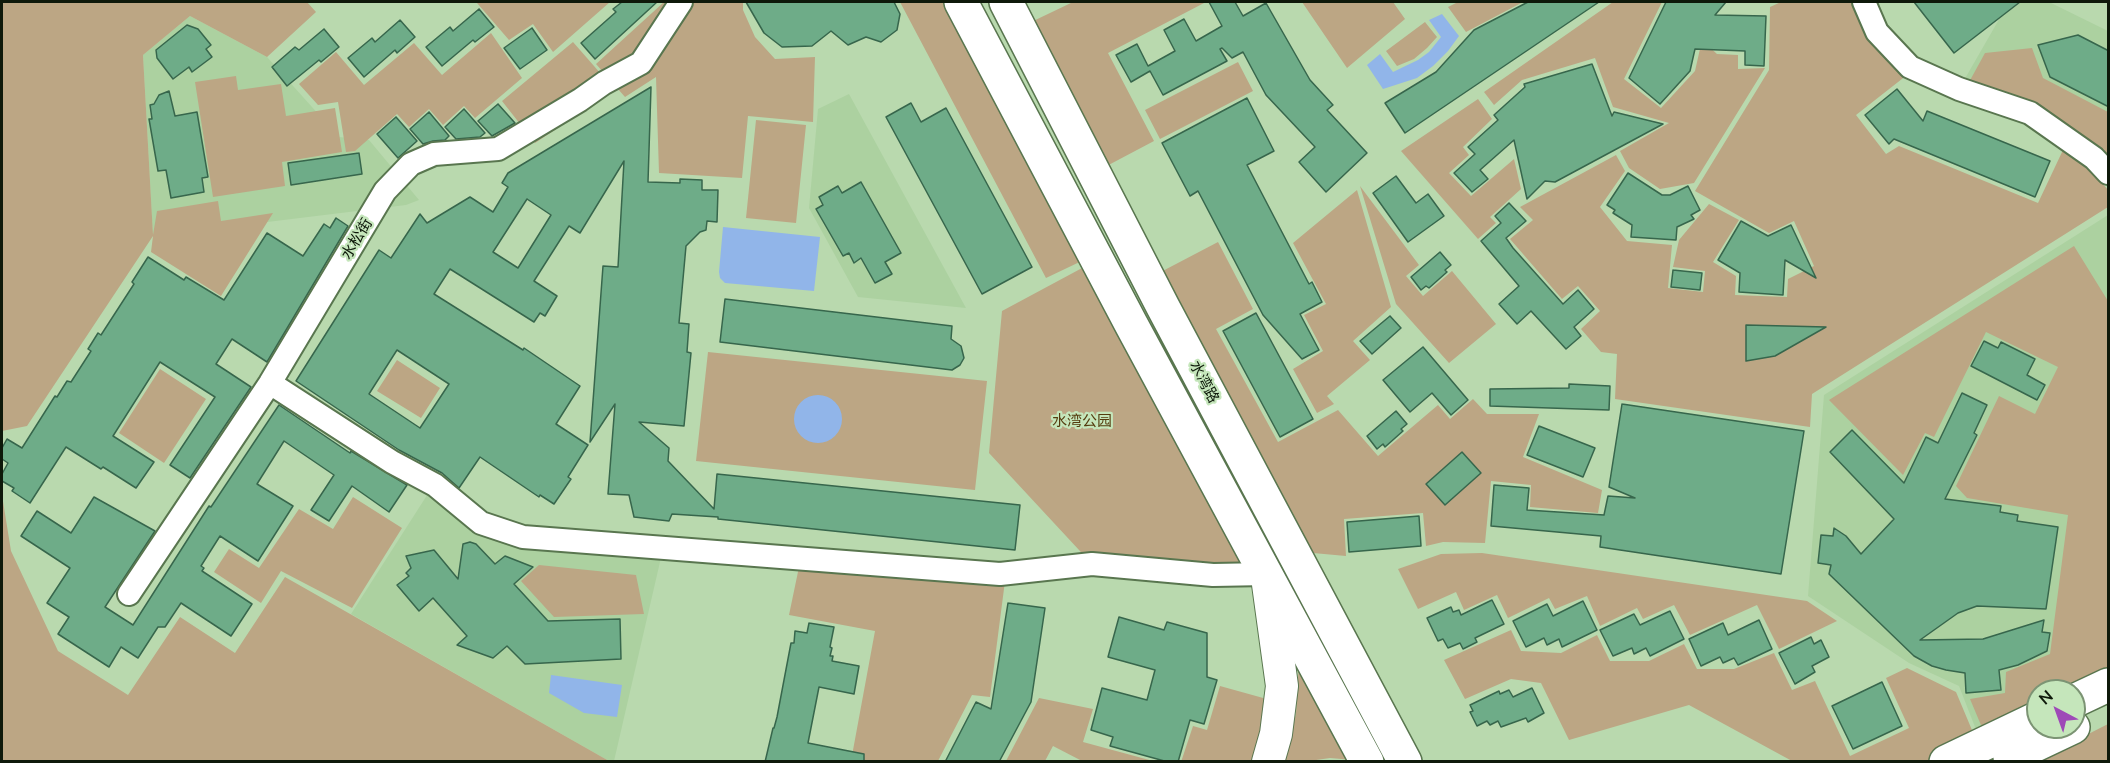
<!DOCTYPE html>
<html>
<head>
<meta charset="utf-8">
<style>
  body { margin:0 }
  #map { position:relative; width:2110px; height:763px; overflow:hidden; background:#b9d9ae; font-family:Mulish,sans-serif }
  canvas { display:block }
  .frame { position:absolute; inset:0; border:3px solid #0e190a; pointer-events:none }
  .north { position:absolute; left:2026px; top:679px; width:60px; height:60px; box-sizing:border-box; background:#c5e6bb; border:2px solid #7c9474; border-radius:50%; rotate:319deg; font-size:16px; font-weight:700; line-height:24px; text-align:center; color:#0e190a }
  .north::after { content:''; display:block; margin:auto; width:21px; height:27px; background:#9e49b7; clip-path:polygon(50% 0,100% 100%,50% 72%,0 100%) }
</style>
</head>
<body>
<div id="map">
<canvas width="2110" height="763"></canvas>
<div class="frame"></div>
<div class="north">N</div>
</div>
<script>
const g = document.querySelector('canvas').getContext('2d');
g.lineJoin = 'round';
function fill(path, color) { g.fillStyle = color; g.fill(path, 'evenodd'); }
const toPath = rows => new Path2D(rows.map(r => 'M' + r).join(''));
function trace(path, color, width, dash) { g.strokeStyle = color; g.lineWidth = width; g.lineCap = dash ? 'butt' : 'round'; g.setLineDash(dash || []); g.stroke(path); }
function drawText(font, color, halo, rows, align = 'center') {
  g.font = font + ' Mulish,"Noto Sans SC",sans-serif'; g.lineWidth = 4.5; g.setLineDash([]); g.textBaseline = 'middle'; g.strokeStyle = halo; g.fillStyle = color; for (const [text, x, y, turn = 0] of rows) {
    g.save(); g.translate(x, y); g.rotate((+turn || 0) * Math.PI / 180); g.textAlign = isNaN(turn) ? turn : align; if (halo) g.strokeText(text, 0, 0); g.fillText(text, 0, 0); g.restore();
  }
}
const built = toPath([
  [2009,2,2049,2,2108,31,2108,173,2094,158,1959,89],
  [190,16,267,57,339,137,369,140,419,200,406,205,153,236,143,55],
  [849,94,966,308,858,297,809,208,818,109],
  [2108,215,2108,684,2074,691,2038,691,1982,745,1959,686,1909,663,1808,596,1824,395],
  [431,489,481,524,663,549,614,761,609,761,351,614]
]);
const green = toPath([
  [2,2,307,2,316,12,267,57,190,16,143,55,153,235,157,211,218,201,221,221,273,213,221,296,151,252,153,236,27,426,2,431],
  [479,2,610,2,553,52,533,24,509,40,477,3],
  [664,2,743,2,743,10,755,37,775,59,815,57,813,122,748,116,742,178,659,173,656,77,625,97,596,64],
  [900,2,952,2,1088,258,1046,278],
  [1073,2,1206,2,1108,53,1154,141,1101,169,1027,24],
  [1302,2,1375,2,1376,3,1393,2,1405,19,1347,68],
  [1458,2,1523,2,1466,32,1448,7],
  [1613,2,1662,2,1624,79,1661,108,1695,71,1702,40,1717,54,1738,55,1738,69,1765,68,1694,183,1660,189,1629,168,1620,151,1669,123,1613,107,1595,58,1522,80,1494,105,1484,92],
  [1781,2,1857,2,1907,75,1856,115,1886,154,1899,146,2038,203,2063,150,2089,167,2108,190,2108,207,1812,394,1810,427,1615,399,1617,354,1601,352,1581,329,1600,311,1578,286,1562,299,1510,239,1533,220,1520,207,1616,155,1625,171,1600,207,1627,241,1672,245,1668,288,1703,292,1705,271,1673,267,1679,240,1709,204,1739,220,1713,262,1736,276,1735,295,1787,297,1788,279,1814,266,1794,221,1769,233,1695,191,1769,70,1770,7],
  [1425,22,1437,37,1427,48,1414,59,1397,66,1386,51],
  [491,33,522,78,475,118,464,106,443,125,429,109,409,127,397,114,355,151,346,152,338,102,318,105,299,84,336,52,364,85,414,43,442,75],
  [573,42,615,90,535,143,502,101],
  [2032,48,2043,78,2108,112,2108,162,1968,84,1985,53],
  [1238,62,1253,91,1160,139,1145,110],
  [236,76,238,90,281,84,286,116,335,108,342,152,282,162,285,186,213,197,195,82],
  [1478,99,1492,119,1463,147,1469,155,1449,173,1471,196,1514,159,1521,189,1490,217,1496,223,1478,239,1401,151],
  [756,120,806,125,796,223,746,218],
  [1360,186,1419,265,1406,276,1423,296,1452,271,1496,324,1449,363,1396,304],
  [1357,190,1391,307,1353,341,1370,360,1327,396,1334,404,1317,413,1293,369,1323,351,1304,315,1326,304,1293,243],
  [1218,242,1253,309,1216,329,1278,442,1338,410,1378,456,1438,405,1450,419,1473,399,1487,414,1539,414,1523,457,1602,490,1598,513,1530,507,1531,485,1491,481,1485,543,1443,542,1426,546,1423,513,1344,519,1346,556,1302,552,1155,275],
  [2074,246,2108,301,2108,677,2074,691,2038,691,2038,711,1986,737,1970,699,2005,693,2006,672,2050,654,2068,515,1967,498,1956,486,1999,396,2035,414,2058,367,1986,332,1934,437,1925,433,1903,475,1829,400],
  [1097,260,1266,574,1092,564,989,453,1002,311],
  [708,352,987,381,975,490,696,461],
  [397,360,440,388,421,418,377,391],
  [160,369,206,399,164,463,119,433],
  [2,495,11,551,58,651,128,695,180,617,235,653,285,577,609,761,2,761],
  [353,497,402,528,352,608,281,571,261,603,214,572,229,549,259,568,299,509,333,529],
  [1482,553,1807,601,1837,621,1779,649,1757,605,1690,635,1674,605,1643,619,1637,608,1600,626,1587,596,1555,609,1549,598,1508,618,1497,595,1464,610,1456,592,1418,609,1398,569,1441,554],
  [539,565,636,575,644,614,554,617,521,581],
  [799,567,1005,581,990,697,972,695,938,761,851,761,875,631,789,615],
  [1511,630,1521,651,1561,653,1597,635,1610,661,1649,661,1684,644,1697,669,1734,669,1774,653,1792,690,1815,681,1850,756,1909,728,1886,678,1907,668,1956,692,1977,742,1935,761,1792,761,1689,705,1569,740,1541,683,1511,679,1465,699,1444,660],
  [1299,661,1353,760,1330,758,1309,761,1285,762,1296,713],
  [1220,686,1274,701,1264,761,1181,762,1193,726,1207,730],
  [1039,698,1093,709,1083,742,1153,761,1082,761,1053,746,1045,761,1006,761],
  [2108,724,2108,761,2031,762,2055,751]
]);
const water = toPath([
  [1442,14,1459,36,1448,51,1433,66,1417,78,1383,89,1367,65,1380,54,1393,72,1418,60,1429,52,1441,37,1429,20],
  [723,227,820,237,814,291,725,283,720,278,719,272],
  '794 419a24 24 0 1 1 48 0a24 24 0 1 1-48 0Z',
  [551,675,622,685,617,717,584,713,549,693]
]);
const building = toPath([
  [622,2,657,2,595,59,581,43,616,12,613,9,622,2],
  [746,2,894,2,900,14,897,30,881,42,866,37,848,45,831,31,812,46,782,47,764,33,746,2],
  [1209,2,1235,2,1243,16,1266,3,1310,80,1333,105,1327,110,1367,153,1326,192,1299,162,1315,147,1266,95,1243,52,1232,58,1222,48,1220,49,1227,61,1163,95,1150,71,1131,82,1116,55,1137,44,1148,66,1175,51,1164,30,1184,19,1196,41,1222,26,1209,2],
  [1528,2,1599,2,1405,133,1385,103,1436,72,1474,30,1528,2],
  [1666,2,1726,2,1715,15,1766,16,1764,66,1745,65,1745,51,1695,49,1690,71,1660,104,1629,78,1666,2],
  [1914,2,2020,2,1954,53,1914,2],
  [479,9,494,27,475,42,473,40,442,66,426,47,450,27,453,31,479,9],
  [400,20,415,37,397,53,395,50,364,77,348,58,372,38,375,42,400,20],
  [187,25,198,29,211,45,206,49,212,57,192,72,189,67,173,79,157,58,156,50,187,25],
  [532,28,547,50,520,69,504,48,532,28],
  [324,29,339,47,321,62,319,60,287,86,272,67,295,47,299,50,324,29],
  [2078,35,2109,51,2109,107,2050,77,2038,45,2078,35],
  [1592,64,1612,116,1614,112,1663,124,1555,182,1545,181,1527,199,1514,140,1480,170,1488,179,1472,192,1454,173,1475,154,1468,147,1498,120,1494,115,1525,87,1524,84,1592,64],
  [651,87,648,182,680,183,680,179,702,180,702,190,718,190,717,222,707,221,706,230,700,232,686,246,679,323,689,324,687,352,691,353,684,426,639,422,669,448,668,461,714,509,717,474,1020,505,1015,550,718,519,718,517,672,514,669,521,634,517,629,495,608,494,615,404,590,442,603,266,618,267,624,161,580,233,569,226,534,281,557,296,545,316,540,313,534,322,450,269,434,294,523,350,524,348,580,386,556,424,588,445,568,477,571,479,554,504,540,495,539,497,480,457,459,488,442,473,399,450,296,381,379,250,391,258,420,214,427,223,470,197,493,212,508,187,502,183,508,173,651,87],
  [527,199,551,215,518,268,493,252,527,199],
  [397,350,449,384,420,428,369,394,397,350],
  [1897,89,1923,121,1927,111,2050,161,2035,197,1894,139,1889,144,1865,115,1897,89],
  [169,91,175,116,197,112,208,177,202,178,204,192,171,198,166,170,158,171,149,119,152,119,150,105,154,104,159,95,169,91],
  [1247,98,1274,151,1247,165,1309,284,1312,282,1322,302,1300,314,1319,350,1302,359,1263,315,1198,191,1190,196,1162,143,1247,98],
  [911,103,921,122,946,108,1032,267,982,294,886,117,911,103],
  [498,104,515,123,492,136,478,121,498,104],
  [464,109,485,133,480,137,456,139,445,127,464,109],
  [429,112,449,136,445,140,433,141,423,144,410,129,429,112],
  [396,117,417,141,398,158,377,134,396,117],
  [359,153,362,174,291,185,288,163,359,153],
  [1628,173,1662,195,1670,195,1688,186,1700,210,1691,215,1694,219,1677,227,1676,240,1631,237,1632,225,1613,213,1615,210,1607,205,1628,173],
  [1396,176,1416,203,1428,194,1444,216,1408,242,1373,193,1396,176],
  [861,182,901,253,885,262,892,274,875,283,861,258,854,263,849,253,843,256,816,209,823,205,819,197,838,186,842,193,861,182],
  [1509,203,1526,221,1506,238,1513,248,1563,304,1578,290,1594,309,1574,327,1581,336,1566,349,1531,311,1517,324,1499,304,1519,286,1481,241,1501,223,1495,216,1509,203],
  [336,218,348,226,267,362,232,339,216,364,251,387,190,478,170,465,215,397,160,362,113,436,154,462,136,488,103,467,101,469,66,447,30,503,12,491,14,488,2,481,2,474,8,463,2,459,2,448,7,439,22,448,55,396,57,397,67,381,71,382,91,351,88,349,98,333,101,335,134,284,132,282,148,257,184,280,186,277,224,300,267,233,303,256,324,224,330,228,336,218],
  [1741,221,1768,236,1791,225,1816,278,1785,260,1783,295,1739,292,1740,273,1718,260,1741,221],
  [1440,252,1451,265,1445,270,1447,272,1429,288,1426,286,1421,290,1411,277,1440,252],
  [1673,270,1702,273,1700,290,1671,287,1673,270],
  [725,299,952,326,951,339,961,346,964,358,960,365,952,370,720,342,725,299],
  [1256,313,1313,419,1280,437,1223,331,1256,313],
  [1390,316,1401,328,1372,354,1360,341,1390,316],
  [1746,325,1826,327,1775,356,1746,361,1746,325],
  [1984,341,1998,348,2001,342,2035,359,2027,375,2045,385,2037,400,1971,366,1984,341],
  [1423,347,1468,400,1451,415,1432,393,1410,412,1383,380,1423,347],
  [1569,384,1610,386,1609,410,1490,406,1490,389,1569,388,1569,384],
  [1962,393,1987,405,1974,433,1977,435,1945,499,2001,506,2000,512,2018,515,2017,521,2058,527,2046,609,1977,606,1958,613,1920,640,1983,639,2044,620,2042,632,2050,633,2047,651,2018,665,1999,670,2001,690,1966,693,1965,673,1946,670,1932,666,1914,656,1829,574,1831,565,1818,563,1821,535,1833,536,1834,528,1846,536,1861,554,1894,519,1830,452,1852,430,1904,483,1926,437,1938,443,1962,393],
  [1622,404,1804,431,1781,574,1600,547,1601,536,1491,526,1494,485,1529,488,1527,510,1604,515,1608,496,1635,498,1609,487,1622,404],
  [279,405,350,453,351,451,407,485,389,512,352,486,329,521,311,510,334,475,284,441,257,484,293,506,258,561,220,536,201,566,204,568,202,571,252,604,231,636,181,603,165,627,158,627,138,658,121,647,109,667,58,634,69,617,47,603,70,568,21,536,37,511,71,533,94,497,155,531,105,607,133,625,209,506,211,507,279,405],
  [1396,411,1407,424,1401,429,1403,431,1385,447,1383,444,1377,449,1367,436,1396,411],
  [1539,426,1595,448,1583,477,1527,455,1539,426],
  [1462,452,1481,473,1445,505,1426,484,1462,452],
  [1419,516,1421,546,1349,552,1347,522,1419,516],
  [470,542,476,544,495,564,505,556,533,567,514,584,548,621,620,619,621,659,525,664,507,646,493,658,457,645,467,636,433,598,419,611,397,585,409,576,406,573,411,568,406,556,434,550,458,579,463,544,470,542],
  [1492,600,1504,624,1475,638,1477,642,1463,649,1460,643,1448,648,1443,639,1438,641,1427,618,1451,607,1453,612,1459,610,1461,615,1492,600],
  [1583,601,1597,630,1562,647,1559,639,1547,645,1544,638,1526,647,1513,621,1547,604,1553,616,1583,601],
  [1008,603,1045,608,1031,702,999,762,945,762,976,702,991,709,1008,603],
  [1670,611,1684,639,1650,656,1646,648,1634,654,1632,648,1613,656,1600,630,1634,614,1640,625,1670,611],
  [1119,617,1164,630,1167,622,1207,633,1207,677,1217,680,1204,724,1190,720,1178,762,1168,762,1110,746,1113,737,1091,730,1102,688,1147,700,1155,670,1108,657,1119,617],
  [1759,620,1772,649,1738,665,1734,658,1723,663,1720,657,1701,666,1689,639,1723,623,1728,635,1759,620],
  [809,623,834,627,830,647,832,648,830,656,833,656,832,661,859,666,854,694,819,687,808,743,864,754,864,762,765,762,773,728,774,728,777,717,791,643,794,643,795,631,807,633,809,623],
  [1811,637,1814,644,1821,640,1829,657,1812,666,1815,672,1795,684,1779,653,1811,637],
  [1882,682,1902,726,1853,749,1832,706,1882,682],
  [1532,688,1544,713,1528,722,1526,718,1501,727,1498,721,1490,725,1487,721,1477,726,1470,712,1473,711,1470,705,1499,691,1500,694,1509,690,1513,697,1532,688]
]);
const street = toPath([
  [1864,2,1877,32,1910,67,1959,89,2030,113,2094,158,2108,173],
  [270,383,392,462,435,485,481,523,523,537,1000,574,1092,564,1213,575,1267,574],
  [129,594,270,383,385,191,411,164,434,154,498,149,580,100,604,83,641,63,681,2]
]);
const secondary = toPath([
  [1268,762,1276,734,1282,686,1268,584]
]);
const primary = toPath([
  [961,2,1131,324,1367,762],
  [1006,2,1163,307,1405,762]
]);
const highway = toPath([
  [2074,701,2108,685],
  [2010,757,2073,727],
  [1946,762,2038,718]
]);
const streetNames = [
  ["水松街",357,239,-59],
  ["水湾路",1204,382,62]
];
const parkNames = [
  ["水湾公园",1082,421]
];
fill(built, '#acd1a0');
fill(green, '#bca684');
fill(water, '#91b5e9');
fill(building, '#6eac88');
trace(building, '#37664c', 1.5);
trace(street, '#59764f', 26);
trace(secondary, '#59764f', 34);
trace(primary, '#59764f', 36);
trace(highway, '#59764f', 36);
trace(street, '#fff', 22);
trace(secondary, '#fff', 32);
trace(primary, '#fff', 33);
trace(highway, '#fff', 33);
drawText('15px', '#0e190a', '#c5e6bb', streetNames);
drawText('15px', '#553c0f', '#c5e6bb', parkNames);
</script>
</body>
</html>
